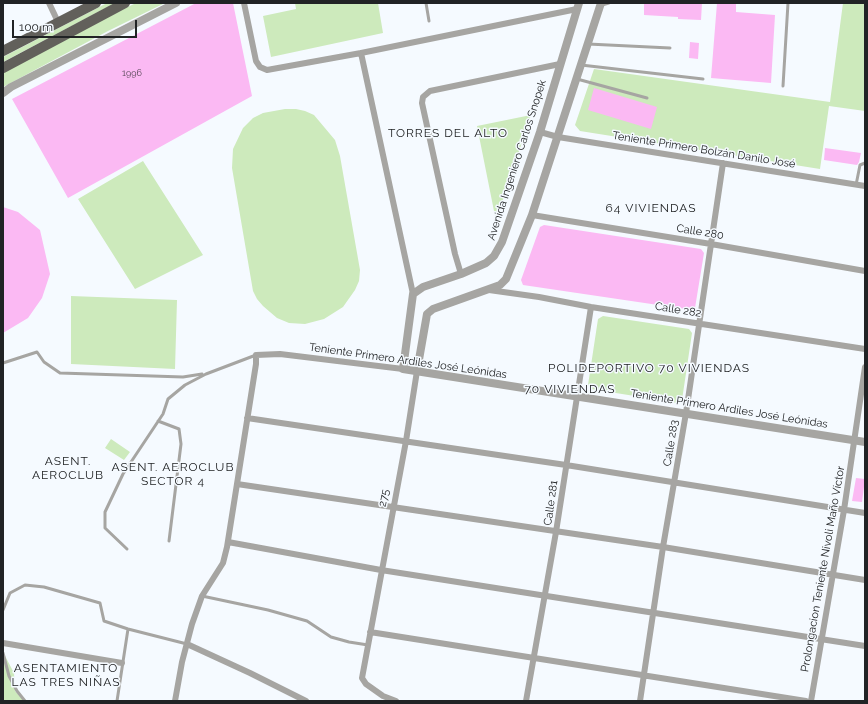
<!DOCTYPE html>
<html>
<head>
<meta charset="utf-8">
<style>
  body { margin:0 }
  #map { position:relative; width:868px; height:704px; overflow:hidden; background:#f5faff; font-family:Raleway,sans-serif }
  canvas { display:block }
  .frame { position:absolute; inset:0; border:4px solid #212325; pointer-events:none }
  .scale { position:absolute; left:12px; top:20px; width:125px; height:18px; box-sizing:border-box; border:2px solid #212325; border-top:0; padding-left:5px; font-size:12px; line-height:14px; white-space:nowrap; color:#212325; -webkit-text-stroke:3px #f5faff; paint-order:stroke }
</style>
</head>
<body>
<div id="map">
<canvas width="868" height="704"></canvas>
<div class="frame"></div>
<div class="scale">100 m</div>
</div>
<script>
const g = document.querySelector('canvas').getContext('2d');
g.lineJoin = 'round';
function fill(path, color) { g.fillStyle = color; g.fill(path, 'evenodd'); }
const toPath = rows => new Path2D(rows.map(r => 'M' + r).join(''));
function trace(path, color, width, dash) { g.strokeStyle = color; g.lineWidth = width; g.lineCap = dash ? 'butt' : 'round'; g.setLineDash(dash || []); g.stroke(path); }
function drawText(font, color, halo, rows, align = 'center') {
  g.font = font + ' Raleway,sans-serif'; g.lineWidth = 3; g.setLineDash([]); g.textBaseline = 'middle'; g.strokeStyle = halo; g.fillStyle = color; for (const [text, x, y, turn = 0] of rows) {
    g.save(); g.translate(x, y); g.rotate((+turn || 0) * Math.PI / 180); g.textAlign = isNaN(turn) ? turn : align; if (halo) g.strokeText(text, 0, 0); g.fillText(text, 0, 0); g.restore();
  }
}
const green = toPath([
  [107,3,115,3,3,62,3,57],
  [136,3,165,3,108,31,3,87,3,73,9,69,101,20],
  [295,3,378,3,383,33,271,57,263,16,296,9],
  [843,3,865,3,865,111,829,106,820,169,580,131,575,125,594,69,830,102],
  [285,109,296,109,305,111,314,115,335,140,340,156,360,270,359,281,355,290,343,307,324,319,305,324,289,323,277,318,263,306,257,299,253,291,232,168,233,149,243,128,253,118,263,113],
  [531,115,496,221,477,126],
  [143,161,203,255,135,289,78,199],
  [71,296,177,300,175,369,71,364],
  [603,316,689,329,692,333,682,400,678,403,591,389,588,385,598,319],
  [111,439,130,452,124,460,105,448],
  [3,652,14,673,15,691,24,701,3,701]
]);
const building = toPath([
  [196,3,233,3,252,96,68,198,12,99],
  [644,3,702,3,701,20,678,19,678,17,644,15],
  [717,3,736,3,736,12,775,15,771,83,711,78],
  [690,42,699,43,698,59,689,58],
  [594,88,657,107,651,129,588,110],
  [825,148,861,153,859,162,857,165,824,160],
  [3,207,18,212,40,230,50,274,42,298,28,318,3,333],
  [544,225,701,249,704,253,695,308,692,310,523,285,521,280,540,227],
  [856,478,865,479,862,502,852,501]
]);
const service = toPath([
  [426,3,429,21],
  [602,5,609,3],
  [588,44,670,48],
  [581,65,703,79],
  [577,79,647,98],
  [783,86,788,3],
  [856,185,860,165,865,163],
  [3,363,37,352,44,362,60,373,183,377,202,374],
  [158,421,179,429,181,444,169,541],
  [127,549,105,528,105,512,123,474,163,414,168,399,185,385,206,374,256,355],
  [202,596,268,610,307,621,331,637,349,642,368,645],
  [3,610,10,593,25,585,44,587,100,603,104,621,128,629,187,644],
  [3,653,9,676,17,691,25,701],
  [117,701,128,629]
]);
const minor = toPath([
  [49,3,58,22],
  [244,3,256,61,260,67,267,70,361,53,577,9],
  [361,53,413,294],
  [540,132,558,137,865,186],
  [532,215,711,244,865,271],
  [461,274,455,254,422,103,423,97,430,91,560,64],
  [489,290,539,297,591,307,865,349],
  [247,418,566,465,865,513],
  [237,484,663,547,865,580],
  [228,542,381,570,865,646],
  [370,632,806,701],
  [3,643,122,663],
  [187,644,250,673,306,701],
  [175,701,182,662,192,624,202,596,223,563,227,547,256,364,256,355,280,354,403,369],
  [396,701,383,696,366,684,362,678,406,441,417,371],
  [526,701,556,532,591,307],
  [640,701,663,547,686,413,723,163],
  [811,701,844,510,865,367]
]);
const tertiary = toPath([
  [579,3,540,132,502,242,494,256,486,263,461,274,423,287,413,294,403,369,865,442],
  [3,93,11,87,176,3],
  [417,371,427,314,433,309,500,285,506,279,532,215,601,3]
]);
const primary = toPath([
  [3,51,96,3],
  [3,68,125,3]
]);
const numberNames = [
  ["1996",132,73]
];
const streetNames = [
  ["Teniente Primero Bolzán Danilo José",704,150,9],
  ["Avenida Ingeniero Carlos Snopek",517,160,-72],
  ["Calle 280",700,232,9],
  ["Calle 282",678,310,9],
  ["Teniente Primero Ardiles José Leónidas",408,361,8],
  ["Teniente Primero Ardiles José Leónidas",729,409,9],
  ["Calle 283",671,443,-81],
  ["275",384,498,-79],
  ["Calle 281",551,503,-82],
  ["Prolongacion Teniente Nivoli Maño Víctor",823,569,-80]
];
const neighbourhoodNames = [
  ["TORRES DEL ALTO",448,133],
  ["64 VIVIENDAS",651,208],
  ["POLIDEPORTIVO 70 VIVIENDAS",649,368],
  ["70 VIVIENDAS",570,389],
  ["ASENT.",68,461],
  ["AEROCLUB",68,475],
  ["ASENT. AEROCLUB",173,467],
  ["SECTOR 4",173,481],
  ["ASENTAMIENTO",66,668],
  ["LAS TRES NIÑAS",66,682]
];
fill(green, '#cdeabc');
fill(building, '#fbb9f3');
trace(service, '#a6a5a2', 3);
trace(minor, '#a6a5a2', 6);
trace(tertiary, '#a6a5a2', 8);
trace(primary, '#62605b', 10);
drawText('9px', '#584858', null, numberNames);
drawText('11px', '#212325', '#f5faff', streetNames);
g.letterSpacing = '1px';
drawText('12px', '#212325', '#f5faff', neighbourhoodNames);
g.letterSpacing = '0px';
</script>
</body>
</html>
